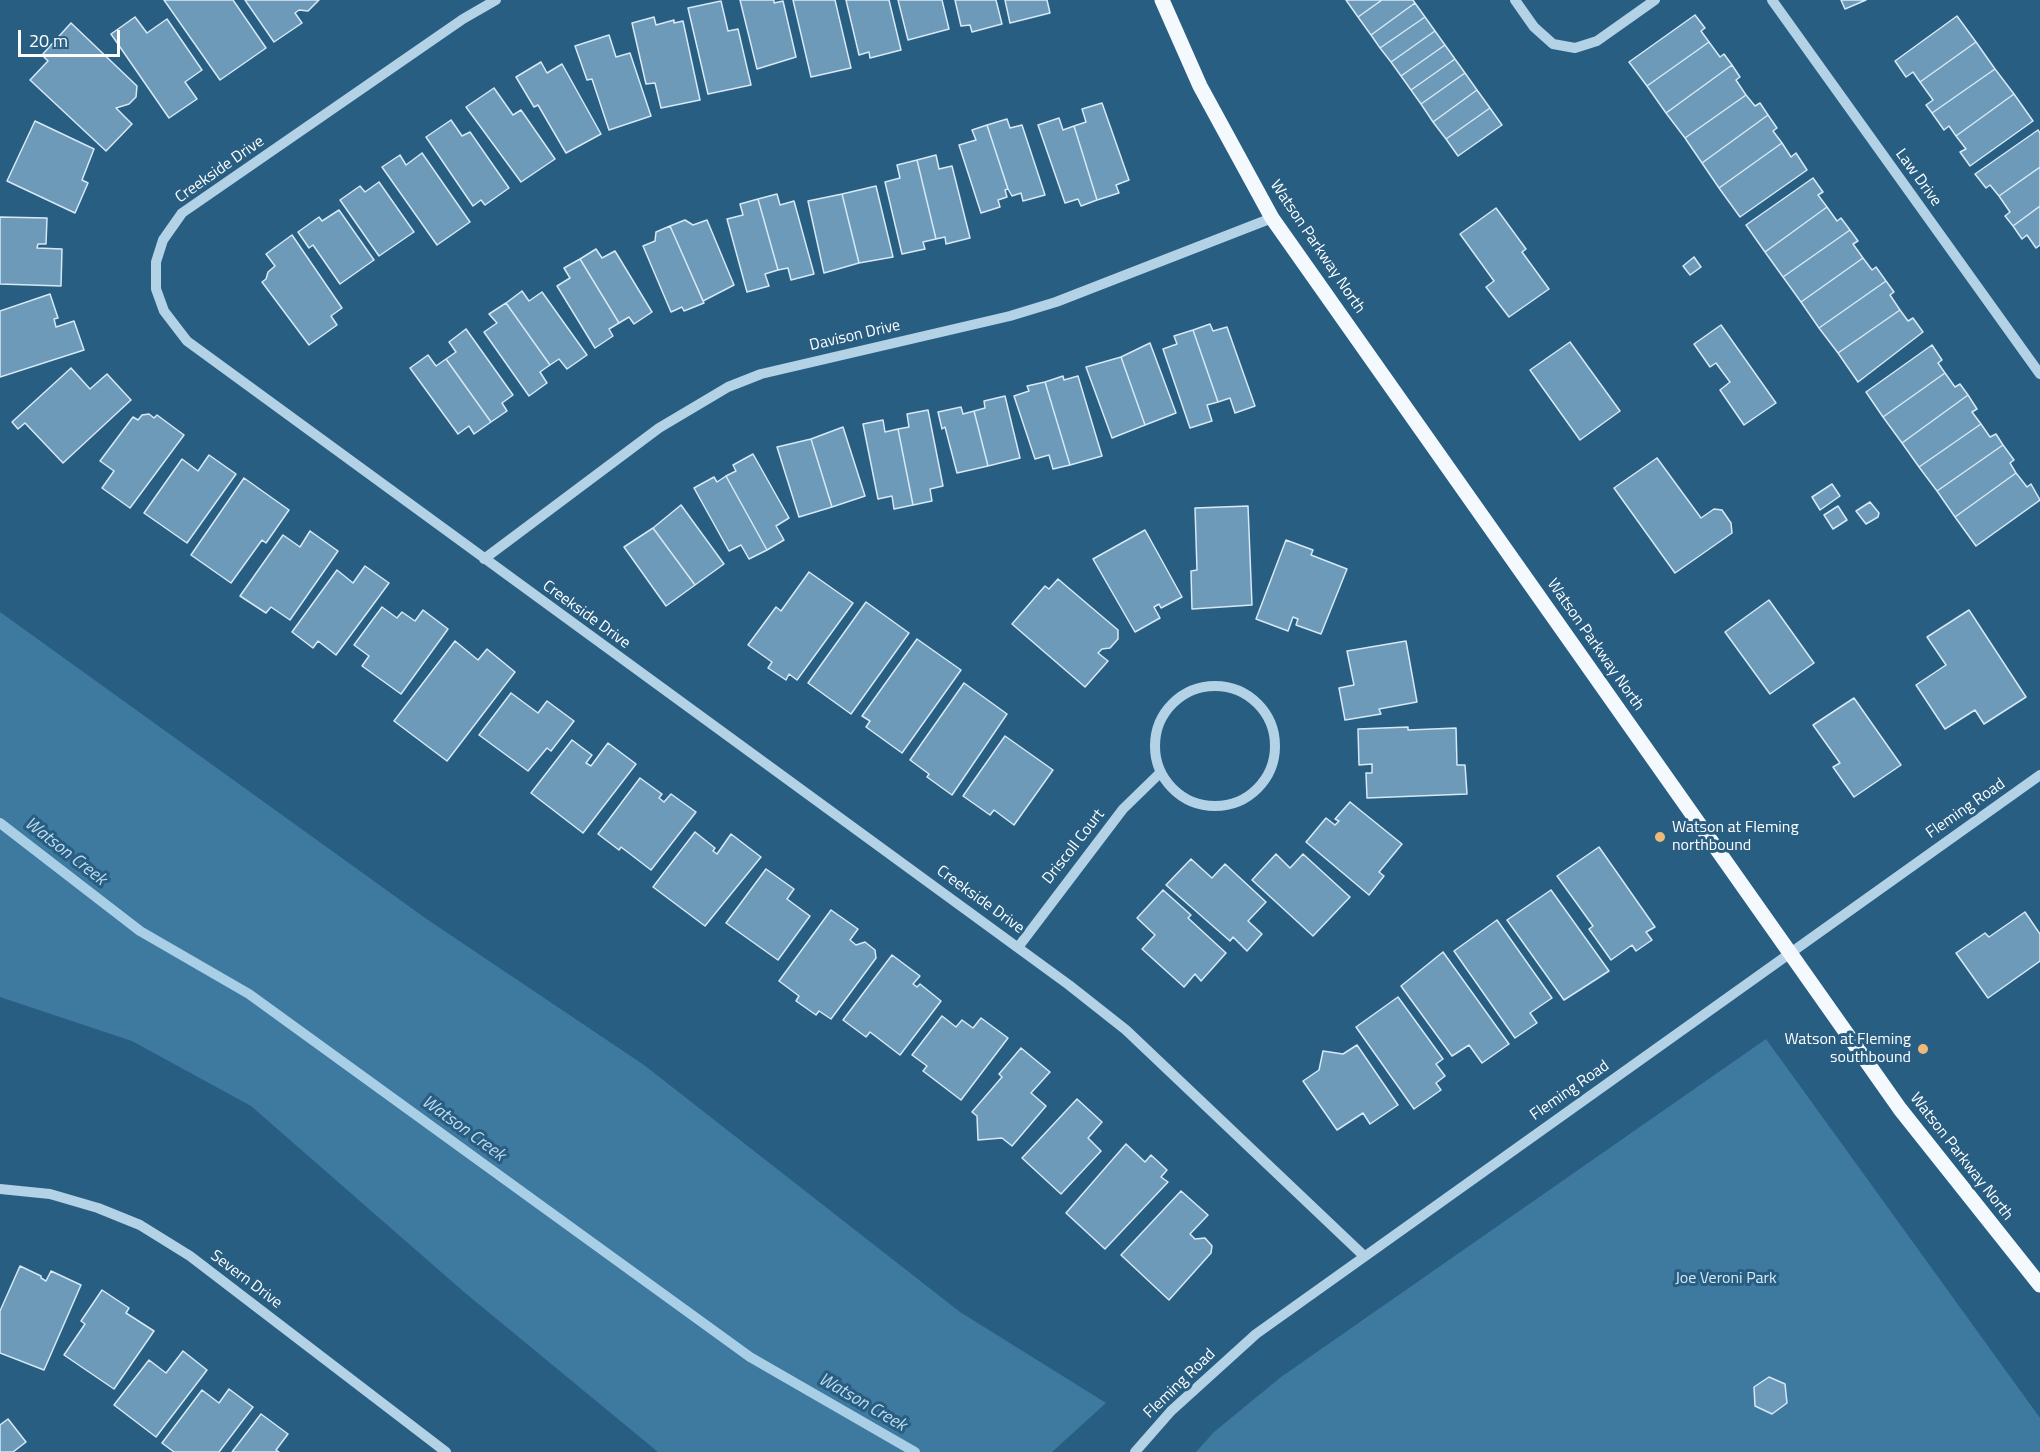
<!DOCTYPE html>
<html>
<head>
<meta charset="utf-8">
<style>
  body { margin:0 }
  #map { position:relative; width:2040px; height:1452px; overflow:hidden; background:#295e83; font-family:"Titillium Web",sans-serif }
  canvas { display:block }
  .scale { position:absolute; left:18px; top:30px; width:102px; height:27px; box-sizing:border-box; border:3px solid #fff; border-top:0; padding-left:8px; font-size:18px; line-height:21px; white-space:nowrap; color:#fff; -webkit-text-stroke:4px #295e83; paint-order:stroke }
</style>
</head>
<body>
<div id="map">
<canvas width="2040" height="1452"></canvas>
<div class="scale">20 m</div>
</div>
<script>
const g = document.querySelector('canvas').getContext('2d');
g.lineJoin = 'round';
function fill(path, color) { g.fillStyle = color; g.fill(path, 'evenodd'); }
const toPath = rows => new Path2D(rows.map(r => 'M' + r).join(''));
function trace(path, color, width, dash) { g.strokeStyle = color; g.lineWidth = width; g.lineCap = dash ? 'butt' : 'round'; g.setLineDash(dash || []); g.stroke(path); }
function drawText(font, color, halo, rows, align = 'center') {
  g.font = font + ' "Titillium Web",sans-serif'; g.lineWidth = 6; g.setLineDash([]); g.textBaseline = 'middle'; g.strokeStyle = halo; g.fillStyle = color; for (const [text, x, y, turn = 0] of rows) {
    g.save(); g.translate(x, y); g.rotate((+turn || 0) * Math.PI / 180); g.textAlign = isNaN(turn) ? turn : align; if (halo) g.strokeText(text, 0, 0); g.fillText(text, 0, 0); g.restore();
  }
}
const green = toPath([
  [0,612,428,920,644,1065,960,1312,1106,1403,1052,1452,658,1452,464,1292,251,1106,132,1041,0,997],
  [1766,1039,2040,1418,2040,1452,1196,1452,1214,1432,1281,1377]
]);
const stream = toPath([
  [0,823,140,931,249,994,750,1357,915,1452]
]);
const building = toPath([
  [164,0,233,0,266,48,220,80,164,0],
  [245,0,319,0,308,11,299,10,295,13,302,23,274,42,245,0],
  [740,0,774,0,774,3,783,1,796,57,757,69,740,0],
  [793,0,835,0,851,68,811,77,793,0],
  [846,0,889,0,901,50,870,58,869,52,859,55,846,0],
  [898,0,942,0,949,29,908,40,898,0],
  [955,0,996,0,1002,24,972,32,970,25,961,26,955,0],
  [1005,0,1047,0,1050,13,1010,23,1005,0],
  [1346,0,1382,0,1358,17,1346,0],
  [1382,0,1413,0,1415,3,1371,35,1358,17,1382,0],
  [1841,0,1866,0,1845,9,1841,0],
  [721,1,728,31,738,29,751,85,708,94,688,8,721,1],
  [1415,3,1425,17,1380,48,1371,35,1415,3],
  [1695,15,1705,28,1701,31,1709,42,1647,86,1629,62,1695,15],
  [1957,16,1976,42,1920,82,1913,72,1906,77,1895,61,1957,16],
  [135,17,147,33,167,19,202,70,185,82,197,99,169,118,111,34,135,17],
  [654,17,656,25,674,20,674,23,683,21,700,100,661,108,655,83,646,84,632,23,654,17],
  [1425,17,1435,31,1391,62,1380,48,1425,17],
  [71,23,137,86,136,97,129,104,116,108,132,124,106,151,30,80,48,61,42,55,71,23],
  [1435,31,1445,45,1401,76,1391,62,1435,31],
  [609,35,616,57,630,53,651,116,609,130,592,79,587,80,575,46,609,35],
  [1709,42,1720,57,1724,54,1732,65,1666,113,1647,86,1709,42],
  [1976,42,1995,69,1932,113,1926,105,1933,100,1920,82,1976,42],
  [1445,45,1455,59,1411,90,1401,76,1445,45],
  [1455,59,1465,73,1421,104,1411,90,1455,59],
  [541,62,547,73,562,64,601,134,566,153,538,105,534,107,516,77,541,62],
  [1732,65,1740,77,1736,80,1746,95,1685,138,1666,113,1732,65],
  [1995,69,2014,94,1956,136,1949,126,1944,130,1932,113,1995,69],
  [1465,73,1477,90,1433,122,1421,104,1465,73],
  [494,88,513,115,521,110,555,159,521,182,466,107,494,88],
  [1477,90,1490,108,1446,139,1433,122,1477,90],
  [2014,94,2033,121,1970,166,1960,152,1966,149,1956,136,2014,94],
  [1746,95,1755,106,1760,103,1768,115,1702,163,1685,138,1746,95],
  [1102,103,1129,180,1116,185,1119,193,1097,200,1074,126,1086,122,1082,109,1102,103],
  [1490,108,1502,125,1458,156,1446,139,1490,108],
  [1768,115,1777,128,1773,131,1782,143,1719,188,1702,163,1768,115],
  [1059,118,1063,130,1074,126,1097,200,1081,206,1078,199,1065,203,1038,125,1059,118],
  [1007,119,1010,128,1022,125,1045,195,1023,201,1021,193,1012,196,1008,189,987,125,1007,119],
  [451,120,462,136,470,132,509,188,485,205,481,200,473,206,426,137,451,120],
  [35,121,94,149,82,180,88,183,75,213,7,181,35,121],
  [987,125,1008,189,1005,190,1007,197,998,200,1000,207,981,213,959,145,976,140,972,130,987,125],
  [2038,130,2040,133,2040,167,1999,196,1990,185,1986,188,1975,174,2038,130],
  [1782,143,1791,157,1796,153,1807,170,1740,217,1719,188,1782,143],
  [422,153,470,222,437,245,382,167,400,155,406,165,422,153],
  [936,155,939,169,952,166,970,238,946,244,945,237,936,239,917,160,936,155],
  [917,160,936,239,923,242,925,249,902,254,885,182,900,178,897,165,917,160],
  [2040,167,2040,206,2013,226,2005,216,2010,212,1999,196,2040,167],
  [1813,178,1823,192,1818,195,1827,207,1765,252,1746,225,1813,178],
  [379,182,414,232,379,256,340,200,360,186,365,192,379,182],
  [876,186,893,257,859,263,842,194,876,186],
  [777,194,780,205,794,201,814,274,791,280,788,268,778,270,758,199,777,194],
  [842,194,859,263,824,273,808,201,842,194],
  [758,199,778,270,765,274,769,286,747,292,727,219,743,215,740,204,758,199],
  [2040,206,2040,245,2036,248,2027,235,2022,239,2013,226,2040,206],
  [1827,207,1837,221,1841,218,1850,230,1783,277,1765,252,1827,207],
  [1496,208,1526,249,1522,252,1549,289,1509,317,1486,287,1494,281,1460,234,1496,208],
  [339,210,374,260,340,284,313,245,309,248,298,232,319,217,322,221,339,210],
  [0,217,47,218,46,244,38,244,37,248,62,249,61,286,0,284,0,217],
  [685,220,693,225,707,220,734,285,703,301,670,226,685,220],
  [670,226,704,303,684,311,682,307,671,312,643,246,655,241,656,232,670,226],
  [1850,230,1858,241,1853,244,1863,258,1801,302,1783,277,1850,230],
  [292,235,342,308,331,316,337,325,309,345,262,282,266,279,268,272,275,266,266,254,292,235],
  [596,249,602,258,615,251,652,312,634,324,629,317,619,323,580,259,596,249],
  [1694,257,1701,267,1690,275,1683,266,1694,257],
  [1863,258,1872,270,1876,267,1886,281,1819,328,1801,302,1863,258],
  [580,259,619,323,609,329,613,336,595,348,557,286,570,278,564,268,580,259],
  [1886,281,1894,292,1890,295,1900,310,1838,353,1819,328,1886,281],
  [522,291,529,301,542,292,587,355,567,369,559,359,550,365,506,303,522,291],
  [50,294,58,318,54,319,56,327,74,321,84,350,0,377,0,311,50,294],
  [506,303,550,365,540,372,547,383,529,396,484,332,497,323,489,314,506,303],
  [1900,310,1908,321,1913,318,1923,332,1858,382,1838,353,1900,310],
  [1210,324,1213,331,1227,327,1255,406,1235,413,1230,398,1218,402,1193,330,1210,324],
  [1721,325,1776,403,1744,425,1720,390,1730,382,1716,363,1710,367,1694,344,1721,325],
  [466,329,513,395,502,403,507,411,491,422,446,359,456,352,449,342,466,329],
  [1193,330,1218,402,1207,405,1212,421,1190,428,1163,349,1177,344,1174,336,1193,330],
  [1570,342,1620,411,1580,440,1530,370,1570,342],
  [1150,343,1176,413,1145,425,1121,357,1150,343],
  [1932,345,1942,360,1938,363,1945,373,1883,417,1866,392,1932,345],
  [428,355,436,366,446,359,491,422,474,434,469,426,458,434,410,368,428,355],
  [1121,357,1145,425,1112,438,1086,367,1121,357],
  [71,368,90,389,107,374,131,400,63,463,25,423,18,429,12,422,71,368],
  [1945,373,1955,387,1960,384,1968,395,1902,443,1883,417,1945,373],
  [1063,376,1064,380,1078,376,1102,456,1070,465,1045,382,1063,376],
  [1045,382,1070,465,1053,469,1049,455,1035,459,1014,396,1029,391,1027,386,1045,382],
  [1968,395,1977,409,1972,412,1981,424,1919,467,1902,443,1968,395],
  [1005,396,1020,458,988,466,974,411,985,408,984,401,1005,396],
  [961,407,963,414,974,411,988,466,957,473,945,427,942,429,938,412,961,407],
  [928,410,943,486,930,489,932,501,913,505,898,429,909,427,907,414,928,410],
  [149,414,154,418,157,415,184,435,130,508,102,488,114,471,100,461,133,417,138,420,142,415,149,414],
  [883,420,885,432,898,429,913,505,894,509,892,496,878,499,863,424,883,420],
  [1981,424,1990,437,1996,434,2003,445,1937,491,1919,467,1981,424],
  [843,427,865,496,832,507,811,439,843,427],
  [811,439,832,507,799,517,777,447,811,439],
  [2003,445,2014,460,2010,463,2016,473,1955,517,1937,491,2003,445],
  [753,454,789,518,776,526,784,540,767,550,726,476,736,471,733,465,753,454],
  [209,455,236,474,187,543,144,513,182,459,198,471,209,455],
  [1657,458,1701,518,1714,509,1722,510,1731,523,1732,533,1675,573,1614,488,1657,458],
  [2016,473,2027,487,2031,484,2040,500,1976,546,1955,517,2016,473],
  [726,476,767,550,749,559,741,545,729,551,694,488,714,477,717,482,726,476],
  [244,478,289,510,266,543,262,540,231,583,191,555,244,478],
  [1832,484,1840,496,1820,510,1812,497,1832,484],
  [1870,502,1879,513,1878,517,1866,524,1856,511,1870,502],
  [681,505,724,564,695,585,653,528,681,505],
  [1248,506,1252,605,1192,609,1191,571,1197,570,1195,508,1248,506],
  [1838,506,1847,520,1833,529,1824,515,1838,506],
  [653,528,695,585,666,606,624,547,653,528],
  [1145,530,1182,597,1161,608,1159,604,1154,607,1160,618,1135,632,1093,559,1145,530],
  [310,531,338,551,290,620,271,607,266,613,240,596,283,535,300,547,310,531],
  [1286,540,1313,550,1311,555,1347,569,1321,634,1296,625,1298,619,1293,617,1288,631,1256,619,1286,540],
  [365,566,389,583,336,655,318,641,313,648,292,632,337,570,353,583,365,566],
  [809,572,853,603,797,680,789,674,786,680,768,668,772,662,748,645,776,607,781,611,809,572],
  [1058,579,1118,630,1118,639,1110,648,1102,649,1098,653,1108,661,1085,687,1012,624,1045,586,1049,589,1058,579],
  [1769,600,1814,663,1770,694,1725,632,1769,600],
  [866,602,909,633,851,714,808,683,866,602],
  [382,607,397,618,402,612,415,621,423,610,448,629,401,694,362,666,369,656,354,645,382,607],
  [1969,610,2026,697,1984,724,1975,710,1945,729,1916,685,1946,665,1927,637,1969,610],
  [917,639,961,670,902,753,866,727,870,721,862,716,917,639],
  [455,641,478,660,487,649,515,672,447,761,394,721,455,641],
  [1406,641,1417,702,1379,709,1381,714,1345,720,1339,688,1354,685,1347,651,1406,641],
  [964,683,1007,714,952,795,927,777,929,774,910,760,964,683],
  [511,693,538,713,547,701,574,721,551,751,547,748,528,771,479,735,511,693],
  [1854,698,1901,765,1854,797,1833,767,1840,763,1813,725,1854,698],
  [1408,727,1408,730,1456,728,1457,765,1465,765,1467,794,1367,798,1366,773,1372,773,1372,764,1359,765,1358,729,1408,727],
  [1005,736,1053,770,1014,825,994,810,990,815,963,796,1005,736],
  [572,740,592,755,586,763,591,766,608,743,636,764,583,833,531,793,572,740],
  [640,778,662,794,659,798,664,802,671,794,696,812,651,870,621,847,619,850,598,834,640,778],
  [1350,802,1402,844,1379,872,1384,876,1369,895,1306,842,1326,818,1335,825,1339,821,1335,819,1350,802],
  [695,832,715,848,713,851,717,854,731,834,761,857,705,926,653,887,695,832],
  [1599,847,1655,927,1646,932,1652,940,1636,951,1632,945,1611,960,1589,929,1593,926,1557,876,1599,847],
  [1276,854,1290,868,1303,854,1350,897,1313,936,1252,880,1276,854],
  [1191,859,1212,878,1225,864,1266,902,1248,921,1262,934,1247,951,1233,937,1230,941,1166,885,1191,859],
  [766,869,794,889,787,899,810,916,778,960,726,923,766,869],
  [1163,890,1191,915,1188,918,1226,953,1201,981,1195,974,1184,987,1142,949,1155,935,1137,918,1163,890],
  [1551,890,1609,971,1564,1000,1507,920,1551,890],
  [831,910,858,929,850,940,856,945,865,942,875,950,876,958,831,1019,819,1011,816,1015,796,1001,799,996,779,981,831,910],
  [2025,912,2040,934,2040,961,1988,998,1956,953,1985,933,1989,937,2025,912],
  [1497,920,1552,998,1530,1013,1537,1023,1515,1038,1454,951,1497,920],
  [1443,952,1509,1044,1482,1063,1469,1045,1452,1056,1401,986,1443,952],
  [892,955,920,976,913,984,917,987,920,984,941,1001,900,1055,870,1032,866,1037,843,1020,892,955],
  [1398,997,1443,1059,1436,1064,1445,1076,1436,1083,1441,1090,1414,1109,1356,1027,1398,997],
  [942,1016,956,1027,962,1020,973,1028,981,1018,1008,1038,961,1100,923,1071,927,1066,912,1055,942,1016],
  [1357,1045,1398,1105,1370,1124,1363,1113,1337,1130,1303,1081,1319,1070,1323,1051,1343,1054,1357,1045],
  [1021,1048,1050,1072,1031,1093,1046,1106,1012,1146,1002,1138,978,1140,977,1116,972,1112,1002,1077,999,1074,1021,1048],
  [1077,1099,1102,1122,1088,1138,1101,1151,1061,1194,1022,1158,1077,1099],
  [1126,1144,1145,1162,1151,1155,1167,1170,1161,1177,1168,1182,1105,1249,1066,1213,1126,1144],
  [1181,1191,1208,1215,1190,1234,1195,1239,1205,1238,1212,1246,1211,1253,1169,1300,1121,1255,1181,1191],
  [20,1266,41,1276,41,1278,46,1281,51,1271,81,1285,44,1370,0,1353,0,1311,20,1266],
  [102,1290,129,1308,126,1313,154,1331,114,1389,64,1355,85,1324,81,1321,102,1290],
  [183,1351,207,1370,156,1437,114,1405,149,1360,166,1373,183,1351],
  [1769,1377,1785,1384,1787,1403,1772,1414,1755,1406,1754,1387,1769,1377],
  [229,1389,253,1407,219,1452,174,1452,162,1443,202,1390,219,1403,229,1389],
  [261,1414,288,1434,276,1450,279,1452,232,1452,261,1414],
  [8,1419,26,1442,13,1452,0,1452,0,1425,8,1419]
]);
const minor = toPath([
  [496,0,463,19,182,213,163,240,156,262,156,289,164,311,187,341,1069,985,1126,1030,1363,1255],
  [1515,0,1534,27,1553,44,1575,48,1597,41,1655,0],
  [1772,0,2040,374],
  [484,559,659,428,728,387,761,374,1010,316,1056,302,1272,218],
  '1155 746a60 60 0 1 1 120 0a60 60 0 1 1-120 0Z',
  [1019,946,1123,809,1160,773],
  [0,1189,50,1194,98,1208,140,1225,190,1256,446,1452],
  [1135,1452,1171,1411,1256,1334,2040,775]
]);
const major = toPath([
  [1162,0,1200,86,1272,218,1900,1109,2040,1285]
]);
const markers = [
  [1660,837,6,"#edba7a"],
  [1923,1049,6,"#edba7a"]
];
const streetNames = [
  ["Creekside Drive",220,170,-35],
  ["Law Drive",1918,178,54],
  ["Watson Parkway North",1317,247,56],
  ["Davison Drive",855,336,-13],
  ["Creekside Drive",586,615,36],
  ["Watson Parkway North",1595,645,55],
  ["Fleming Road",1966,809,-35],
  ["Driscoll Court",1074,847,-52],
  ["Creekside Drive",980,900,36],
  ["Fleming Road",1570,1091,-35],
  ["Watson Parkway North",1961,1157,52],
  ["Severn Drive",246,1280,37],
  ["Fleming Road",1180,1384,-44]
];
const poiNames = [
  ["Watson at Fleming",1672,828],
  ["northbound",1672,846],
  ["Watson at Fleming",1911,1040,"right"],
  ["southbound",1911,1058,"right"]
];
const parkNames = [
  ["Joe Veroni Park",1726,1279]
];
const waterNames = [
  ["Watson Creek",65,852,38],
  ["Watson Creek",463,1129,36],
  ["Watson Creek",862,1403,30]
];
fill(green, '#3e799f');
trace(stream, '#a8cfe6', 10);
fill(building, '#6d9ab8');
trace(building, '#d6e9f5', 1.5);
trace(minor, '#b3d2e6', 10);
trace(major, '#f4f9fd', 15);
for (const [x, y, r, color] of markers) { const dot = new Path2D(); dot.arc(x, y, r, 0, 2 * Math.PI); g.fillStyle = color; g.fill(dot); trace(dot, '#295e83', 2); }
drawText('16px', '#fff', '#295e83', streetNames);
drawText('16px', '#fff', '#295e83', poiNames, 'left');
drawText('16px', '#d6e9f5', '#295e83', parkNames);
drawText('italic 18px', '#bfdcee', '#295e83', waterNames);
</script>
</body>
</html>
